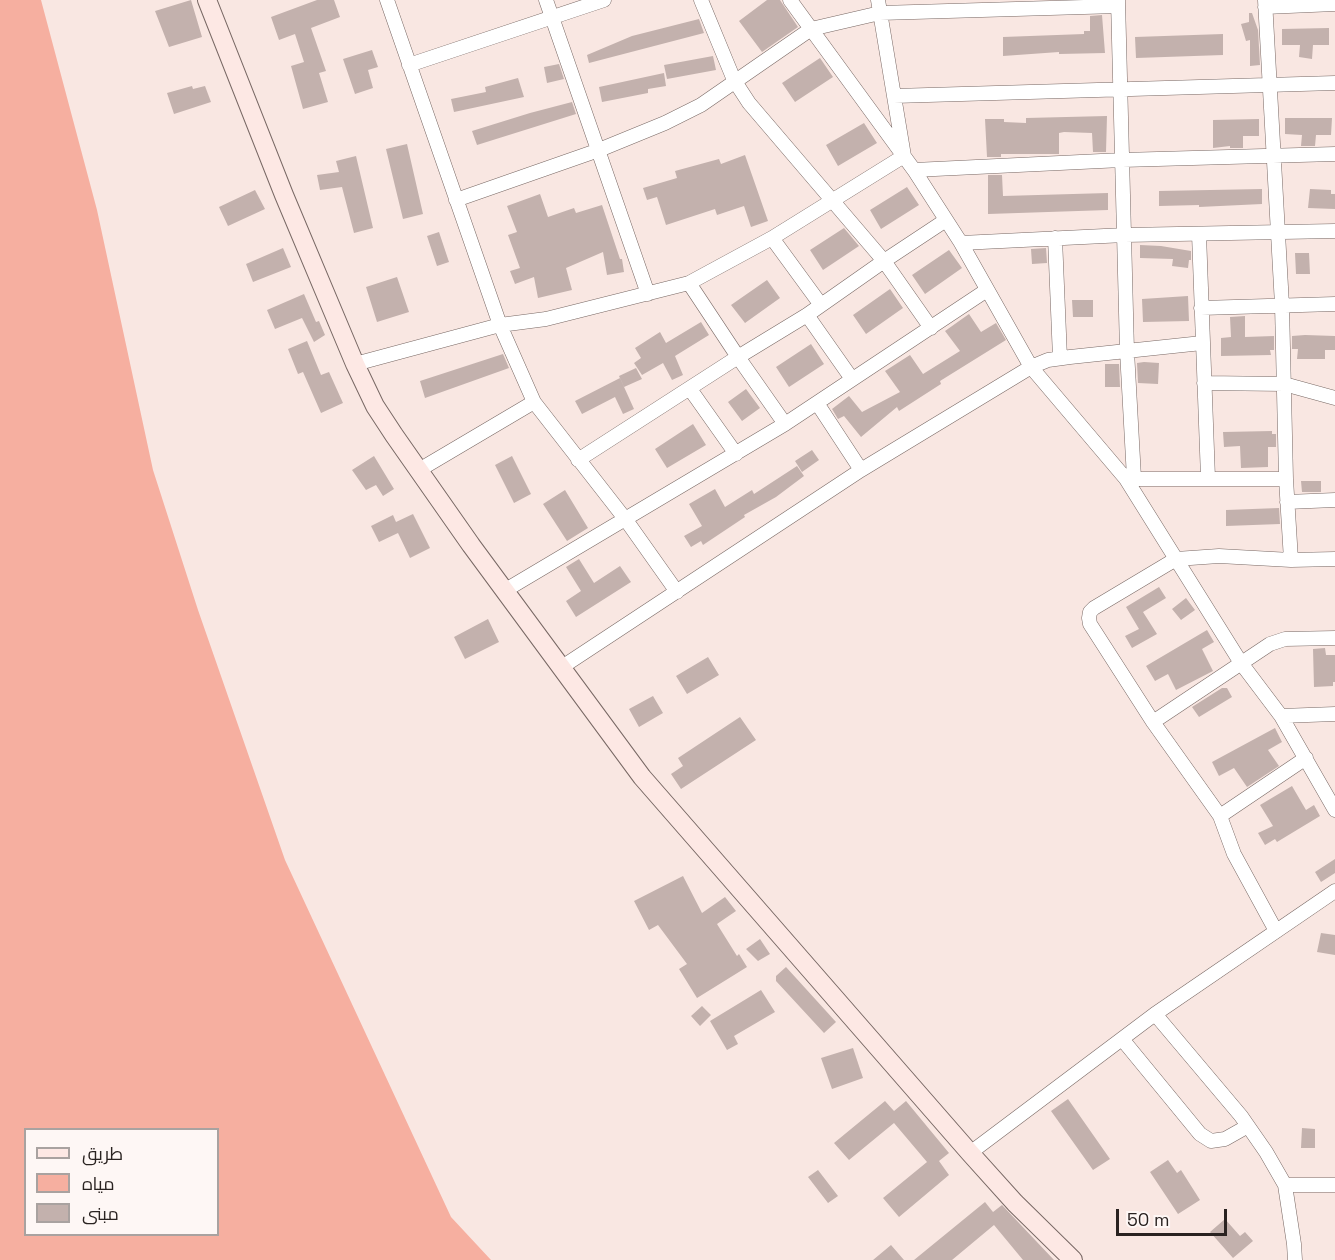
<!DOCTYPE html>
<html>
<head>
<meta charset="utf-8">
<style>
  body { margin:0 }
  #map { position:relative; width:1335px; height:1260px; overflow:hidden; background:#f9e7e2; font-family:"Space Grotesk",Cairo,sans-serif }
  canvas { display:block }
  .legend { position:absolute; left:24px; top:1128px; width:195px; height:108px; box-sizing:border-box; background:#fef7f5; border:2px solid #a9a2a0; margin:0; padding:8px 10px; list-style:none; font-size:18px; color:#2a2321 }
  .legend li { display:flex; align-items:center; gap:12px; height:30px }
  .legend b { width:30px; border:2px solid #a9a2a0 }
  .scale { position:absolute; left:1116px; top:1209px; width:111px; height:27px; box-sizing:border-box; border:3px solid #2a2321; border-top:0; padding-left:8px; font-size:18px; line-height:21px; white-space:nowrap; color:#2a2321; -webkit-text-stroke:4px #fef7f5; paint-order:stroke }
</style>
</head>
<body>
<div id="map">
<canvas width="1335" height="1260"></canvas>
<ul class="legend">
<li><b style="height:8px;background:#fde8e4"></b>طريق</li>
<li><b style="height:16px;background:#f6afa0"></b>مياه</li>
<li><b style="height:16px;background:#c3b1ad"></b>مبنى</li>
</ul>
<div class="scale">50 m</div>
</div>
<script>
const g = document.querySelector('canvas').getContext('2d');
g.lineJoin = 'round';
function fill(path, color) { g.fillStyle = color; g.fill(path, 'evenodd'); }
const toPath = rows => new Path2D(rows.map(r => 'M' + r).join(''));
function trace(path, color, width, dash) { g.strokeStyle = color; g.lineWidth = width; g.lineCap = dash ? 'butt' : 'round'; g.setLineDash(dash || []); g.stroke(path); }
const water = toPath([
  [0,0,41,0,97,210,153,470,198,610,285,860,451,1217,491,1260,0,1260],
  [26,1130,218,1130,218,1234,26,1234]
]);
const building = toPath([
  [191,0,202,37,169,47,155,11],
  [317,0,334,0,340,17,311,28,326,71,319,73,328,102,303,109,291,66,304,62,295,34,279,40,271,17],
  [767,0,780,0,798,27,762,52,739,21],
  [1249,13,1252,13,1258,30,1260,65,1250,66,1250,40,1246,41,1241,24,1249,22],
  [1102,15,1105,53,1059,54,1059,52,1003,56,1003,37,1084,34,1084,31,1090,31,1090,16],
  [699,19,704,33,589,63,587,55,632,36],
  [1329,28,1329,45,1313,45,1312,59,1299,57,1300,45,1282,45,1282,29],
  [1223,34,1223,55,1136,58,1135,37],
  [372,50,378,67,368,70,373,88,355,94,343,59],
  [713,56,716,70,667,79,664,65],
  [820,58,833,77,795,102,782,83],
  [559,64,564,79,547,83,544,67],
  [664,73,666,86,648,89,648,93,602,102,599,87],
  [518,78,524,97,454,112,451,99,486,92,485,87],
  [192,86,193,89,205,86,211,102,174,114,167,93],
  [572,102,576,114,477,145,472,131,530,113],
  [1107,116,1106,152,1093,152,1092,133,1064,132,1059,133,1059,154,1001,154,1001,157,987,157,985,119,1004,119,1004,122,1026,123,1026,118],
  [1285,118,1332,118,1331,135,1316,135,1315,146,1301,146,1302,135,1285,134],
  [1259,119,1259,136,1243,136,1243,148,1230,148,1230,146,1213,148,1213,120],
  [864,123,877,143,838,166,826,145],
  [407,144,423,214,403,219,386,149],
  [745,155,768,221,751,227,744,206,717,215,715,209,666,225,657,197,647,200,643,188,677,178,675,171,719,159,721,164],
  [356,156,373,228,354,233,342,187,320,190,317,175,339,172,336,161],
  [1002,175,1003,196,1108,193,1108,210,988,214,988,175],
  [907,187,919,205,881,229,870,210],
  [1262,189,1262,204,1199,207,1199,205,1159,206,1159,191],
  [1310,189,1331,190,1331,194,1335,194,1335,209,1308,208],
  [255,190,265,209,228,226,219,207],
  [540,194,548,217,574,208,576,213,602,205,620,259,622,259,624,272,607,275,603,252,566,268,572,290,538,298,534,277,515,284,510,271,520,268,508,235,517,232,507,206],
  [844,228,859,246,823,270,810,250],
  [439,232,449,262,437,266,427,236],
  [1140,245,1161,246,1191,251,1191,260,1189,260,1188,268,1172,266,1173,259,1140,258],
  [283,248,291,267,253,282,246,264],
  [1046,248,1047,263,1032,264,1031,249],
  [949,250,962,268,925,294,912,275],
  [1295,253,1309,253,1310,274,1296,274],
  [397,277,409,312,377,322,366,287],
  [767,280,780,298,745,323,731,305],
  [890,289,903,308,866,334,853,315],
  [304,294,316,322,319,321,325,335,314,342,302,318,275,329,267,310],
  [1188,296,1189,321,1143,322,1142,299],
  [1072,300,1093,300,1093,317,1073,317],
  [969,314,981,332,996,323,1006,340,940,381,941,384,899,411,897,407,861,437,844,416,838,419,832,409,849,396,862,412,900,392,885,371,910,355,923,374,960,351,945,331],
  [1245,316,1245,337,1274,336,1274,350,1270,350,1271,355,1221,356,1221,338,1231,337,1230,317],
  [701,322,709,335,675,356,683,375,672,380,663,363,642,375,634,363,641,358,635,348,660,332,666,343],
  [1305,335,1335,336,1335,350,1325,350,1325,359,1297,359,1298,349,1292,349,1292,336],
  [307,341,321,375,329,372,343,403,321,413,303,372,298,374,288,349],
  [811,344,824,364,789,387,776,367],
  [503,354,509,368,425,398,420,381],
  [1144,362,1159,363,1158,384,1138,383,1137,363],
  [1105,364,1119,364,1120,387,1105,387],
  [636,368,642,379,624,387,619,376],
  [620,378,634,409,623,414,615,397,582,414,575,401],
  [746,389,760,408,742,421,728,402],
  [693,424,706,445,667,468,655,449],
  [1272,431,1272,434,1276,434,1276,447,1268,447,1268,467,1241,468,1240,446,1224,447,1223,432],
  [812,450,819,460,802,472,795,461],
  [374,456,394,489,383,496,376,485,366,490,352,470],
  [512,456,531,494,514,503,495,465],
  [797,466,804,476,776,497,744,515,745,517,703,545,701,541,691,547,684,536,702,526,689,504,715,489,725,507,752,490,754,494],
  [1301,481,1321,481,1321,492,1302,492],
  [565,490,588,528,567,541,543,504],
  [1279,508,1280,524,1226,526,1226,510],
  [413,514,430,548,410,558,398,533,379,542,371,526,393,515,396,522],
  [579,559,594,583,620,566,631,582,576,617,566,601,581,591,566,567],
  [1159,587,1166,598,1143,612,1157,634,1132,648,1125,636,1139,629,1126,607],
  [1186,598,1195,610,1181,620,1172,609],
  [488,619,499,642,465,659,454,637],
  [1207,630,1214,642,1202,649,1213,671,1176,690,1168,674,1155,681,1146,666],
  [1325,648,1326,655,1335,655,1335,682,1333,682,1333,686,1314,687,1313,649],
  [708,657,719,675,687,694,676,676],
  [1222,688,1227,688,1232,697,1199,717,1192,707],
  [653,696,663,713,639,727,629,709],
  [740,717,756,740,681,789,671,774,683,766,678,758],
  [1275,728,1282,742,1268,750,1279,766,1247,787,1234,768,1219,776,1212,762],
  [1292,786,1306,810,1314,805,1320,816,1277,842,1275,839,1265,845,1258,833,1273,826,1260,805],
  [1335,859,1335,873,1321,882,1315,872],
  [683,876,702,913,725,897,736,911,717,924,737,956,739,954,747,967,697,998,679,969,687,964,658,925,649,930,634,901],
  [1321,933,1335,935,1335,955,1317,952],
  [760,939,770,954,758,961,746,949],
  [786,967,836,1022,824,1033,776,981,776,976],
  [761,990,775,1012,734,1036,738,1044,727,1050,710,1021],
  [702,1006,711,1015,700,1026,691,1016],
  [853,1048,863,1078,832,1089,821,1058],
  [1068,1099,1110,1159,1093,1170,1051,1111],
  [885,1101,894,1111,906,1101,949,1153,939,1161,949,1175,899,1217,883,1198,927,1162,894,1123,849,1160,834,1143],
  [1302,1128,1315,1129,1315,1148,1301,1148],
  [1168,1160,1177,1173,1181,1170,1200,1200,1178,1214,1150,1172],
  [818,1170,838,1196,828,1203,808,1177],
  [985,1202,993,1212,1002,1205,1054,1260,1023,1260,994,1225,952,1260,914,1260],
  [1225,1219,1240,1236,1245,1232,1253,1241,1233,1258,1210,1232],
  [891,1245,904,1260,873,1260]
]);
const street = toPath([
  [546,0,648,294],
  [701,0,734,80,749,103,884,261,931,328],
  [790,0,914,170,961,243,1031,367,1126,479,1241,663,1281,716,1335,810],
  [1118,0,1127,351,1134,478],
  [1265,0,1282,305,1286,479,1291,560],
  [1265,7,1335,4],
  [409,65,604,0],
  [894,96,1335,83],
  [914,170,1122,160,1335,154],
  [456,200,599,150,665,123,701,105,811,29,880,13,1118,6],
  [1199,234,1208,478],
  [772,238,821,305],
  [1055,238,1060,358],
  [961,243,1125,235,1335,231],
  [689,283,738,357,785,424],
  [1201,308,1335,304],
  [355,364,500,325,387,0],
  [852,379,807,315,884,261,946,220],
  [1204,383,1284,384,1335,398],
  [690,389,736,454],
  [817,403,861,470],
  [578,460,738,357,807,315],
  [419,470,534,402],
  [1126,479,1286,479],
  [1287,502,1335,500],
  [504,591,785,424,987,290],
  [677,592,626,520,534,402,500,325,546,319,689,283,772,238,904,156,878,0],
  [562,667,861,470,1031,367,1048,360,1070,357,1202,343],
  [1281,716,1335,714],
  [1153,722,1270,644,1285,639,1335,638],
  [1220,816,1306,758],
  [1276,931,1234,854,1220,816,1153,722,1090,624,1089,618,1090,612,1094,608,1176,559,1219,556,1291,560,1335,559],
  [1155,1014,1241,1116,1266,1152,1285,1185,1294,1244,1295,1260],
  [1122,1039,1200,1134,1211,1141,1225,1139,1248,1126],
  [970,1153,1155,1014,1335,891],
  [1285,1185,1335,1185]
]);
const secondary = toPath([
  [207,0,284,195,355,364,375,406,394,435,471,545,642,777,970,1153,1015,1203,1073,1260]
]);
fill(water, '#f6afa0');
fill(building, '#c3b1ad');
trace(street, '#786864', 15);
trace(secondary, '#786864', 20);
trace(street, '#fff', 14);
trace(secondary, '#fde8e4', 18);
</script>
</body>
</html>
